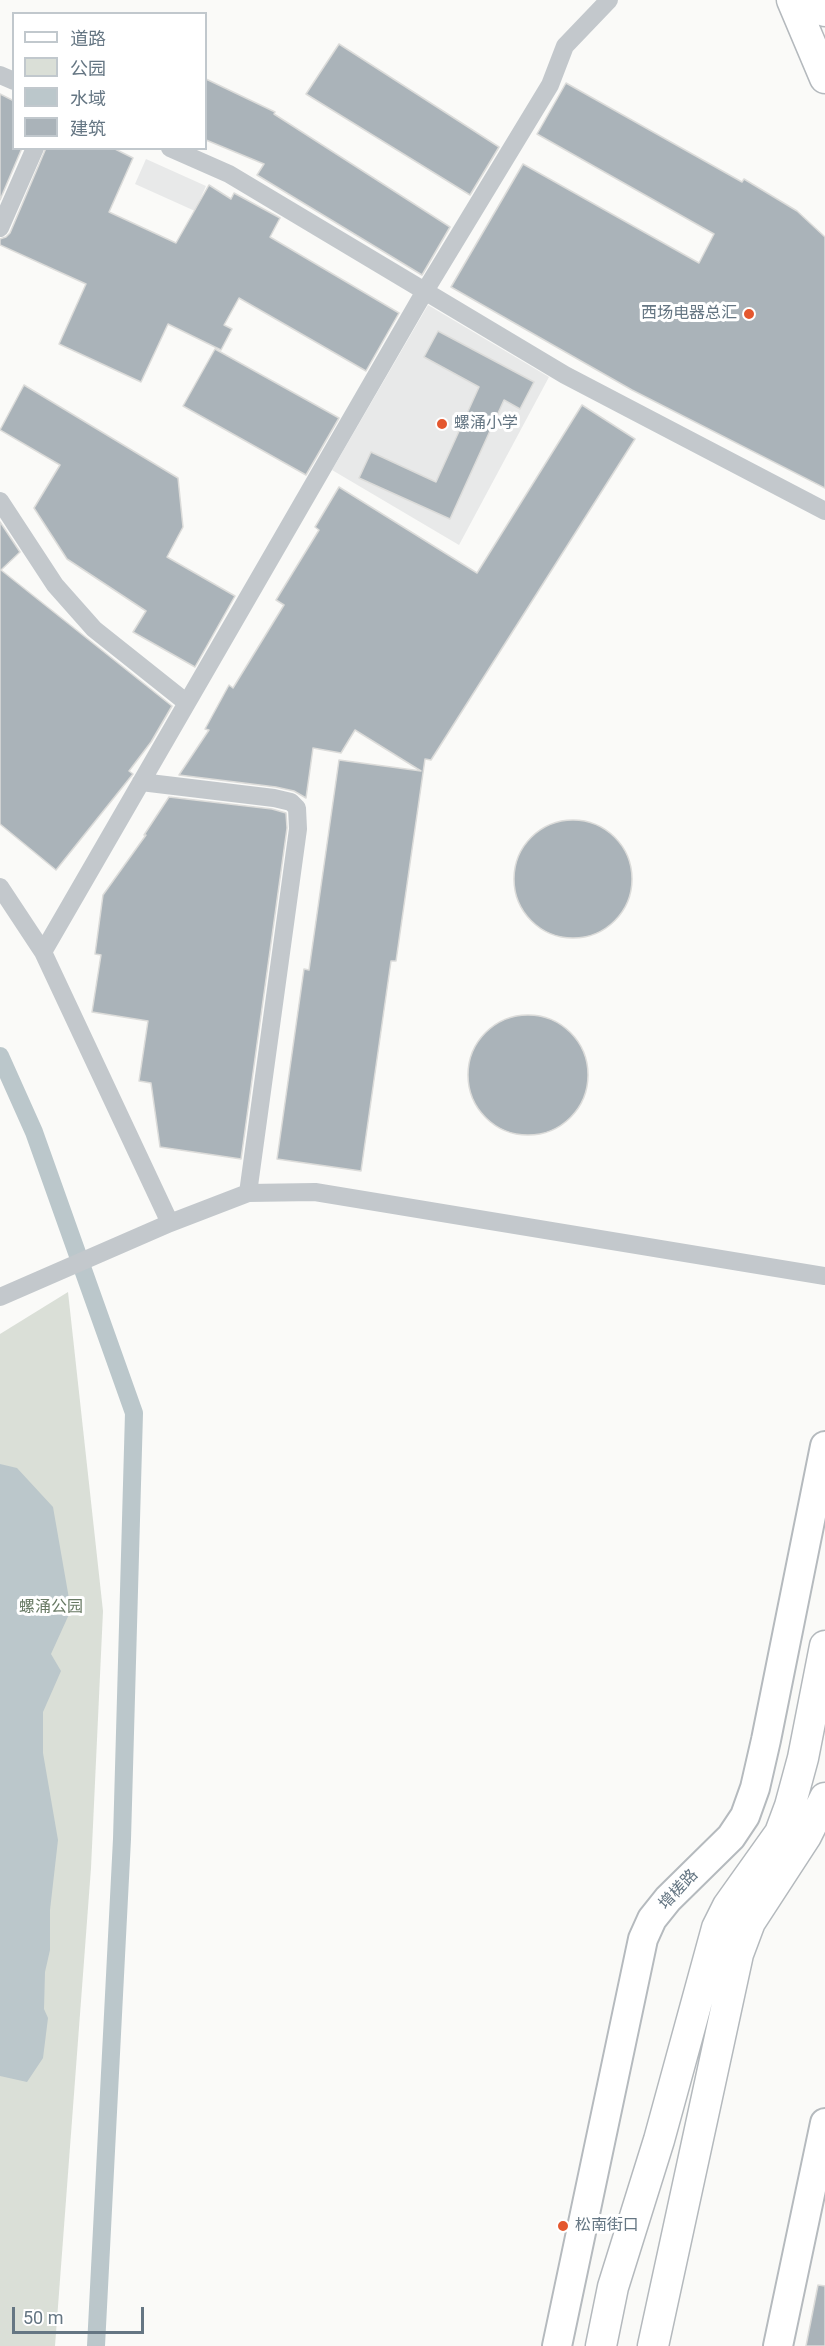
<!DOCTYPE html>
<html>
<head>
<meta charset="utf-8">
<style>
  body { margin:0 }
  #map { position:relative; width:825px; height:2346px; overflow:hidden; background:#fafaf8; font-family:Roboto,"Noto Sans SC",sans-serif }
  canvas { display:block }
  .legend { position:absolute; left:12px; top:12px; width:195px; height:138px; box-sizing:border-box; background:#fff; border:2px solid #c1c8cd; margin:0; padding:8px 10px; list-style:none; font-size:18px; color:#657683 }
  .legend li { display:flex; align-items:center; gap:12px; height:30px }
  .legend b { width:30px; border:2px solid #c1c8cd }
  .scale { position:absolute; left:12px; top:2307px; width:132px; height:27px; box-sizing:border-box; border:3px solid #657683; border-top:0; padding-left:8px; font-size:18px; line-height:21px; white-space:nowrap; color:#657683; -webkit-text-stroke:4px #fff; paint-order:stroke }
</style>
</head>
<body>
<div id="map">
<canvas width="825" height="2346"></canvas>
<ul class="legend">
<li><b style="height:8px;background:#fff"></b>道路</li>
<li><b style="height:16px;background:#dadfd7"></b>公园</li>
<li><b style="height:16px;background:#bbc7cb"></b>水域</li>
<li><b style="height:16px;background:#aab3b9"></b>建筑</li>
</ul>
<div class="scale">50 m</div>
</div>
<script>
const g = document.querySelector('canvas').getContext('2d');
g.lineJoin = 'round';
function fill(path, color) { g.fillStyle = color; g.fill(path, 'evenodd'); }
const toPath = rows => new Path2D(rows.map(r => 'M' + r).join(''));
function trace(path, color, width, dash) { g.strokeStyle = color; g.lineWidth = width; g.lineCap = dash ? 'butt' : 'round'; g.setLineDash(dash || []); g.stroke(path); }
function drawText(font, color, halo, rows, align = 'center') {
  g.font = font + ' Roboto,"Noto Sans SC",sans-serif'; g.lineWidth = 6; g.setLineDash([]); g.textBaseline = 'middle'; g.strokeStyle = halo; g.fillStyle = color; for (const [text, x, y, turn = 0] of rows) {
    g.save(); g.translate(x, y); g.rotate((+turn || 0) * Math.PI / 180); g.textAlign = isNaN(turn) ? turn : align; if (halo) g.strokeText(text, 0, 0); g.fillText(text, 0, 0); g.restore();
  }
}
const built = toPath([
  [146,159,206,186,195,211,135,184],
  [428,305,549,377,459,545,332,470]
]);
const green = toPath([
  [68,1292,103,1611,91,1868,55,2346,0,2346,0,1334]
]);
const water = toPath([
  [0,1464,17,1468,53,1507,71,1610,51,1654,61,1671,43,1712,43,1753,58,1840,50,1910,50,1950,45,1972,44,2009,48,2018,43,2058,27,2082,0,2076]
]);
const canal = toPath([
  [0,1056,34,1132,134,1413,122,1839,96,2346]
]);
const building = toPath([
  [339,44,499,147,470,195,306,94,339,44],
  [206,79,275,112,274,114,450,227,422,275,257,175,264,164,206,140,206,79],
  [566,83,742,182,744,179,797,211,825,237,825,488,632,390,451,287,523,164,699,263,714,234,537,134,566,83],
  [0,94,14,101,14,148,22,148,0,200,0,94],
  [46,148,113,148,133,158,109,212,176,243,209,185,231,199,234,193,280,218,270,237,399,313,366,371,239,298,224,325,232,329,221,350,168,324,141,382,59,344,86,284,0,245,0,239,6,237,10,233,46,148],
  [438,331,534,382,520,409,504,400,450,519,359,478,371,452,436,482,479,387,424,357,438,331],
  [215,349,339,418,306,475,183,406,215,349],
  [24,385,178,478,183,527,167,557,235,596,195,667,133,632,146,611,67,559,34,508,60,465,0,430,24,385],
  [582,405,635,439,431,760,425,759,396,961,391,961,361,1171,277,1159,304,969,309,970,339,760,421,771,355,730,341,753,313,748,306,798,294,791,276,787,179,775,209,730,205,729,229,685,233,688,284,605,276,600,319,530,315,527,339,487,477,573,582,405],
  [0,522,20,552,1,570,172,706,151,742,129,771,133,774,56,870,0,824,0,522],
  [169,797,272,809,286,813,287,828,241,1159,160,1147,151,1083,139,1081,148,1021,92,1012,101,955,95,954,103,895,146,835,144,835,169,797],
  '514 879a59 59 0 1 1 118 0a59 59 0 1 1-118 0Z',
  '468 1075a60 60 0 1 1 120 0a60 60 0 1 1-120 0Z',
  [818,2285,825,2286,825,2346,806,2346,818,2285]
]);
const minor = toPath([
  [0,75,14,81],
  [170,148,229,174,565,375,825,511],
  [0,228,35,148],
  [0,501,55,585,94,629,187,703],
  [141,782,274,798,291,802,297,808,298,829,248,1193],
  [0,887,43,952,170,1223],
  [43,952,425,291,550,85,565,46,609,0],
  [0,1297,170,1223,248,1193,315,1192,825,1276]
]);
const primary = toPath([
  [557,2346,643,1939,652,1919,668,1899,731,1837,745,1816,755,1788,766,1740,825,1446],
  [778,2346,825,2123]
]);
const trunk = toPath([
  [792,0,825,78],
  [820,0,825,11],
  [601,2346,613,2287,659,2140,717,1928,728,1906,780,1833,790,1806,803,1758,825,1646],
  [653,2346,738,1954,750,1922,806,1836,825,1798]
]);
const markers = [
  [749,314,6,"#e4572e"],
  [442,424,6,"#e4572e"],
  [563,2226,6,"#e4572e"]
];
const poiNames = [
  ["西场电器总汇",737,314,"right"],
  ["螺涌小学",454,424],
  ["松南街口",575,2226]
];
const parkNames = [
  ["螺涌公园",51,1608]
];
const streetNames = [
  ["增槎路",679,1890,-47]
];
fill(built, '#e8e9e9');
fill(green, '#dadfd7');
fill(water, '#bbc7cb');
trace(canal, '#bbc7cb', 18);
fill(building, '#aab3b9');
trace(building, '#dcdcda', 1.5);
trace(primary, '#b5babe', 32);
trace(trunk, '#b4b9bd', 33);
trace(minor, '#c3c8cc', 18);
trace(primary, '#fff', 28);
trace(trunk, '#fff', 30);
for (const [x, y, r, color] of markers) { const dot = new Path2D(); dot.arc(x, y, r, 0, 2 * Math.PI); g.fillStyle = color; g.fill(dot); trace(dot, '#fff', 2); }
drawText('16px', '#657683', '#fff', poiNames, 'left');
drawText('16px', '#687a64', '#fff', parkNames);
drawText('16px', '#657683', '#fff', streetNames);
</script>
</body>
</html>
